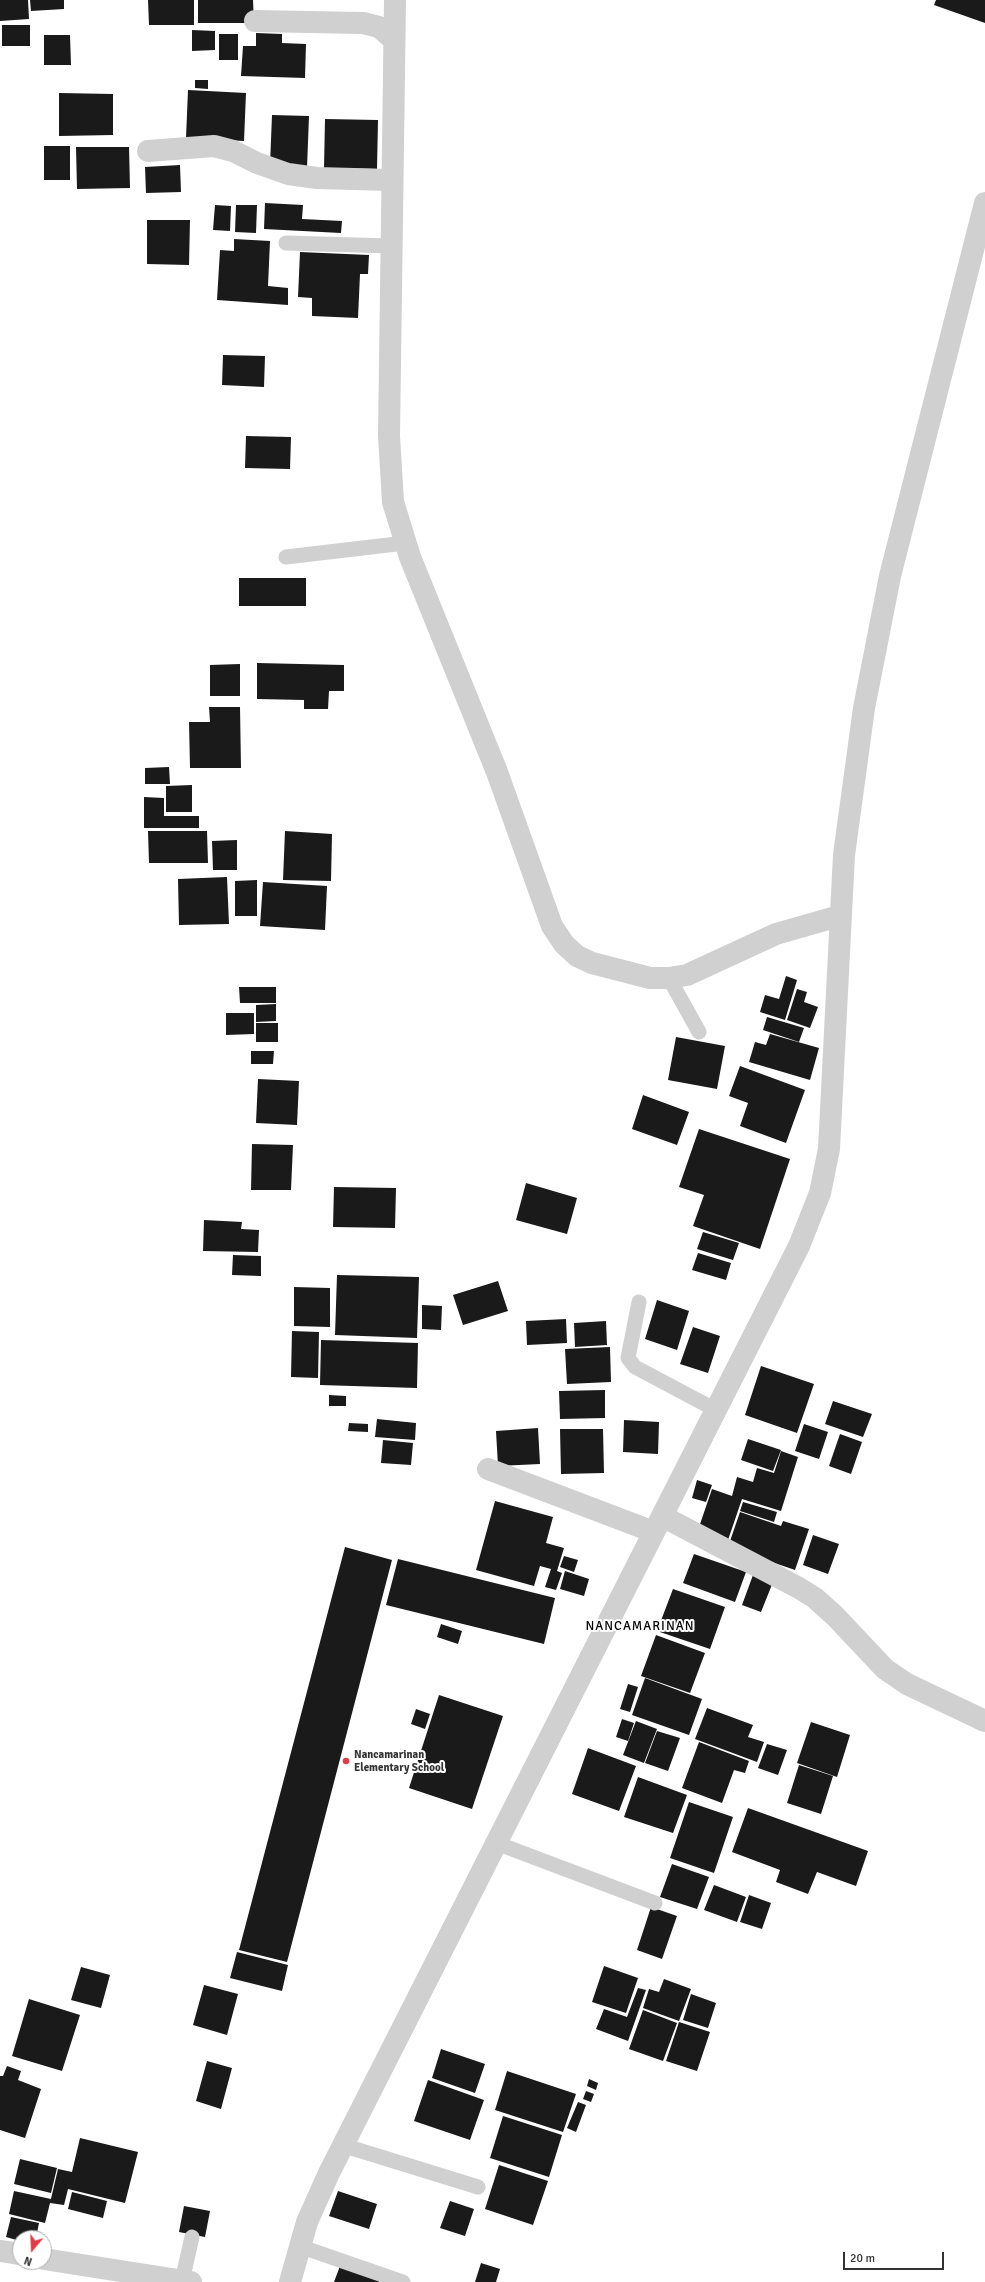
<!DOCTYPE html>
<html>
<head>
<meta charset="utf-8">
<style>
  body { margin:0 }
  #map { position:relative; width:985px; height:2282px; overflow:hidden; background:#fff; font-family:Signika,sans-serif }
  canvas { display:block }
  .north { position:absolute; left:12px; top:2230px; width:40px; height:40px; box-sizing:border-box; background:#fff; border:1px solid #adadad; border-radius:50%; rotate:199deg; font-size:11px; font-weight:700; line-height:16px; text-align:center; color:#333 }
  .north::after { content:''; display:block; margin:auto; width:14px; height:18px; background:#e63946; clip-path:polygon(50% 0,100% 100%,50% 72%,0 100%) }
  .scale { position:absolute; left:843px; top:2252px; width:101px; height:18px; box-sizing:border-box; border:2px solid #333; border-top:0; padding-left:5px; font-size:12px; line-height:14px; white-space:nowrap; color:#333; -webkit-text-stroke:3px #fff; paint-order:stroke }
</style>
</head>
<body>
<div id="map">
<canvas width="985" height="2282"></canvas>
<div class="north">N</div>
<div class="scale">20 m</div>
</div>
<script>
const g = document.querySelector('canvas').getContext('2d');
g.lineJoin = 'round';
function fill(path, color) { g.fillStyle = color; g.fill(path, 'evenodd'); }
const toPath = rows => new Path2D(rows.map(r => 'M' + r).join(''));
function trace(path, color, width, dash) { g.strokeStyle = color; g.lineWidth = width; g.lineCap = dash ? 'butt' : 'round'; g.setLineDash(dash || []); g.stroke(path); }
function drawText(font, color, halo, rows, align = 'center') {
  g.font = font + ' Signika,sans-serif'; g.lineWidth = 4; g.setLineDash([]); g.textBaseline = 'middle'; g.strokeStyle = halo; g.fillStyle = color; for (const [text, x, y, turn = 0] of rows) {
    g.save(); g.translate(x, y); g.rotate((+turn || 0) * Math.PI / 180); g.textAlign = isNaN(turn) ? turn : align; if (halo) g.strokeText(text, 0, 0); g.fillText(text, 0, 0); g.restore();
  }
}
const building = toPath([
  [0,0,28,0,29,19,0,21],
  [30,0,64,0,64,9,31,11],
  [148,0,194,0,194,25,149,25],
  [198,0,253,0,254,23,198,23],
  [936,0,985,0,985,23,934,5],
  [2,25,30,25,30,46,2,46],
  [192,30,215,31,215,50,192,51],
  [256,33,282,34,282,43,306,44,305,78,241,76,243,46,256,46],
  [219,34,238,34,238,60,219,60],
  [44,35,70,35,71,65,44,65],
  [195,80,208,80,208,89,195,88],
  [188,90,246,93,244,141,186,138],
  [59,93,113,94,113,135,59,136],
  [272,115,309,116,307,168,270,165],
  [325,119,378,120,377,169,324,168],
  [44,146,70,146,70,180,44,180],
  [76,147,129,147,130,188,77,189],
  [180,165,181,192,146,193,145,167],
  [265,203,303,205,302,219,342,221,341,233,264,229],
  [215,205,231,206,230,231,213,230],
  [236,205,257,205,256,233,235,232],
  [147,220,190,220,189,265,147,264],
  [234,239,270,241,268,286,288,288,288,305,217,300,220,250,234,251],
  [300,252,369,255,368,274,360,274,358,318,312,316,312,298,298,297],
  [223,355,265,356,264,387,222,385],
  [246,436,291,437,290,469,245,468],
  [239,578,306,578,306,606,239,606],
  [257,663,344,665,344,691,329,691,328,709,304,709,304,700,257,699],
  [240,664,240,696,210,696,210,665],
  [209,707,240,707,241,768,190,768,189,722,210,722],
  [169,767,170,784,145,784,145,768],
  [192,785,192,812,166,812,166,786],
  [144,797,164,798,164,816,199,816,199,828,144,828],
  [148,831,207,831,208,863,149,863],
  [285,831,332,834,331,881,283,880],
  [237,840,237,870,213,870,212,841],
  [227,877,229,924,179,925,178,879],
  [257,880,257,916,235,916,235,881],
  [263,882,327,886,325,930,260,926],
  [786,976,797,980,785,1020,760,1012,765,995,779,999],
  [239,987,276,987,276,1003,240,1003],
  [797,989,807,992,804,1002,818,1007,810,1028,787,1020],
  [276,1004,276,1021,256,1022,256,1005],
  [226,1013,254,1013,254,1034,226,1035],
  [767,1017,804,1028,799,1042,763,1030],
  [256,1023,278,1023,278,1042,256,1042],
  [770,1034,819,1048,810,1080,749,1062,755,1042,766,1045],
  [676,1037,725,1046,717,1089,668,1080],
  [251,1051,274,1051,273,1064,251,1064],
  [740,1066,805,1090,786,1143,740,1126,748,1103,729,1096],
  [258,1079,299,1081,297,1125,256,1123],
  [643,1095,689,1112,677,1145,632,1129],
  [699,1129,790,1159,760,1249,693,1226,704,1195,679,1187],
  [252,1144,293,1145,291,1190,251,1190],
  [526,1183,577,1198,567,1234,516,1220],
  [334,1187,396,1188,395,1228,333,1227],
  [204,1220,242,1222,241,1229,259,1230,258,1252,203,1251],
  [703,1232,739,1243,733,1260,697,1249],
  [698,1253,731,1263,726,1280,692,1270],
  [233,1255,261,1256,261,1276,232,1275],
  [337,1275,419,1277,417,1338,335,1335],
  [498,1281,508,1311,463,1325,453,1295],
  [294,1287,330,1288,330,1327,294,1326],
  [657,1300,689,1311,677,1350,645,1339],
  [422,1305,442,1306,441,1330,422,1329],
  [566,1319,567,1343,527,1345,526,1321],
  [606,1321,607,1345,575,1347,574,1323],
  [693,1327,720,1336,708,1373,680,1364],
  [292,1331,319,1332,318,1378,291,1377],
  [321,1340,418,1343,417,1388,320,1385],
  [610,1347,611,1382,567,1384,565,1349],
  [761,1366,814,1384,797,1433,745,1415],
  [605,1390,605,1418,560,1419,559,1391],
  [329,1395,346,1396,346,1406,329,1406],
  [833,1401,872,1414,863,1437,825,1424],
  [377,1419,416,1423,415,1440,375,1437],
  [624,1420,659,1422,658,1454,623,1452],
  [349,1423,368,1424,368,1432,348,1431],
  [804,1424,828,1432,819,1459,795,1451],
  [538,1428,540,1464,498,1466,496,1431],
  [560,1429,603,1429,604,1473,561,1474],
  [840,1434,862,1442,851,1474,829,1466],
  [748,1439,781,1450,773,1471,741,1460],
  [383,1440,413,1443,411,1465,381,1463],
  [781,1451,798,1457,781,1511,742,1499,728,1540,698,1530,712,1489,732,1496,737,1477,753,1482,757,1468,774,1473],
  [697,1480,712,1485,706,1502,692,1498],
  [495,1501,553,1517,546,1543,564,1548,557,1571,562,1573,556,1590,545,1587,551,1569,540,1566,534,1586,476,1570],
  [743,1502,777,1512,774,1522,740,1511],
  [740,1512,781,1526,783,1521,809,1529,795,1570,728,1547],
  [813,1535,839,1544,828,1574,803,1565],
  [345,1547,392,1560,287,1962,239,1950],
  [694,1554,746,1572,735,1602,683,1583],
  [564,1556,578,1560,574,1572,560,1567],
  [398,1559,555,1598,544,1644,386,1605],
  [565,1571,589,1579,584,1596,560,1589],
  [753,1575,773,1582,761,1612,742,1605],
  [673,1589,725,1607,710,1649,657,1631],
  [441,1624,462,1631,458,1644,437,1637],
  [656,1635,705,1653,690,1693,641,1676],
  [645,1678,702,1699,689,1735,632,1715],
  [628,1684,638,1687,630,1712,620,1709],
  [439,1695,503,1716,472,1809,409,1788],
  [707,1708,753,1725,748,1737,764,1742,757,1762,695,1739],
  [416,1709,430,1714,425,1729,411,1724],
  [622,1719,634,1723,628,1741,616,1737],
  [636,1721,657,1729,644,1763,623,1755],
  [811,1722,850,1735,837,1777,797,1763],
  [657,1731,680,1738,668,1771,645,1763],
  [699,1742,749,1761,745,1773,734,1770,722,1803,682,1788],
  [767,1744,787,1750,778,1775,758,1768],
  [588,1748,636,1766,619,1811,572,1794],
  [799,1765,833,1776,821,1814,787,1803],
  [638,1777,687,1795,673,1833,624,1817],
  [689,1802,733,1817,714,1873,670,1858],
  [748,1808,868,1851,856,1886,817,1872,808,1894,776,1882,780,1870,732,1852],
  [672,1864,709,1877,697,1909,660,1897],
  [714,1885,746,1897,737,1922,704,1910],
  [749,1895,771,1903,762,1929,740,1922],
  [651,1907,677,1916,662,1959,637,1950],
  [237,1952,288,1965,282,1991,230,1978],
  [604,1966,638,1978,626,2013,592,2002],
  [81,1967,110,1975,101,2008,71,2000],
  [664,1979,691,1989,679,2021,643,2008,649,1989,659,1992],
  [204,1985,238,1994,227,2035,193,2025],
  [638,1988,646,1990,628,2041,596,2029,604,2009,627,2017],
  [691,1994,716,2003,708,2028,683,2020],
  [29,1999,80,2015,62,2071,12,2056],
  [643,2010,677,2023,663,2061,629,2049],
  [679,2022,710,2032,697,2071,666,2061],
  [441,2049,485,2064,475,2093,432,2078],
  [207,2061,232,2068,221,2109,196,2101],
  [7,2066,21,2071,18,2080,41,2089,25,2138,0,2130,0,2076,3,2076],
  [507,2071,576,2094,563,2132,495,2110],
  [589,2079,598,2083,596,2090,587,2086],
  [428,2080,484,2100,470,2140,414,2121],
  [586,2091,594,2094,591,2102,583,2099],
  [578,2102,586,2105,576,2132,567,2128],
  [503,2116,562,2135,549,2177,490,2158],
  [80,2138,138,2152,125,2203,68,2189,64,2205,50,2203,58,2169,72,2172],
  [20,2159,57,2168,51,2193,14,2184],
  [499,2165,548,2181,533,2225,485,2209],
  [14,2191,51,2199,45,2223,9,2214],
  [338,2191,377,2204,369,2229,329,2216],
  [72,2192,107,2201,103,2218,68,2209],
  [450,2201,474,2209,465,2236,440,2228],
  [184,2206,210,2211,205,2237,179,2232],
  [11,2217,39,2223,36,2238,20,2238,20,2241,6,2237],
  [481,2263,500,2269,496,2282,475,2282],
  [340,2266,379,2280,379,2282,334,2282]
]);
const service = toPath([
  [286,243,391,246],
  [286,557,405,543],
  [669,978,699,1032],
  [639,1302,628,1358,635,1367,716,1410],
  [496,1843,655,1903],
  [342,2145,478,2187],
  [299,2246,403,2282],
  [182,2281,192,2237]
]);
const minor = toPath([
  [395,0,389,436,393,502,410,557,497,772,552,926,564,944,577,956,592,963,650,978,669,978,687,975,776,934,839,916],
  [255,21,363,23,379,27,394,40],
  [148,151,214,146,233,151,257,163,288,174,317,178,391,180],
  [488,1469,654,1532],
  [662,1516,799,1588,815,1598,835,1616,885,1669,907,1684,985,1721],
  [0,2251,20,2254],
  [44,2259,191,2282],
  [290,2282,307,2222,329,2173,799,1246,820,1193,829,1149,844,855,864,708,890,576,985,203]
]);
const markers = [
  [346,1761,4,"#e63946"]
];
const poiNames = [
  ["Nancamarinan",354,1755],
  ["Elementary School",354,1768]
];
const quarterNames = [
  ["NANCAMARINAN",640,1627]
];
fill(building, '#1a1a1a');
trace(service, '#d0d0d0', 15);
trace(minor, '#d0d0d0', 22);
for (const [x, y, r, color] of markers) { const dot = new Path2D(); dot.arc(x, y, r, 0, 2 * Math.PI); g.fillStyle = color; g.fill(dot); trace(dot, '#fff', 1.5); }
drawText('bold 11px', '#333', '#fff', poiNames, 'left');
g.letterSpacing = '1px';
drawText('13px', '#000', '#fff', quarterNames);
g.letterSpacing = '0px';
</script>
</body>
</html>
